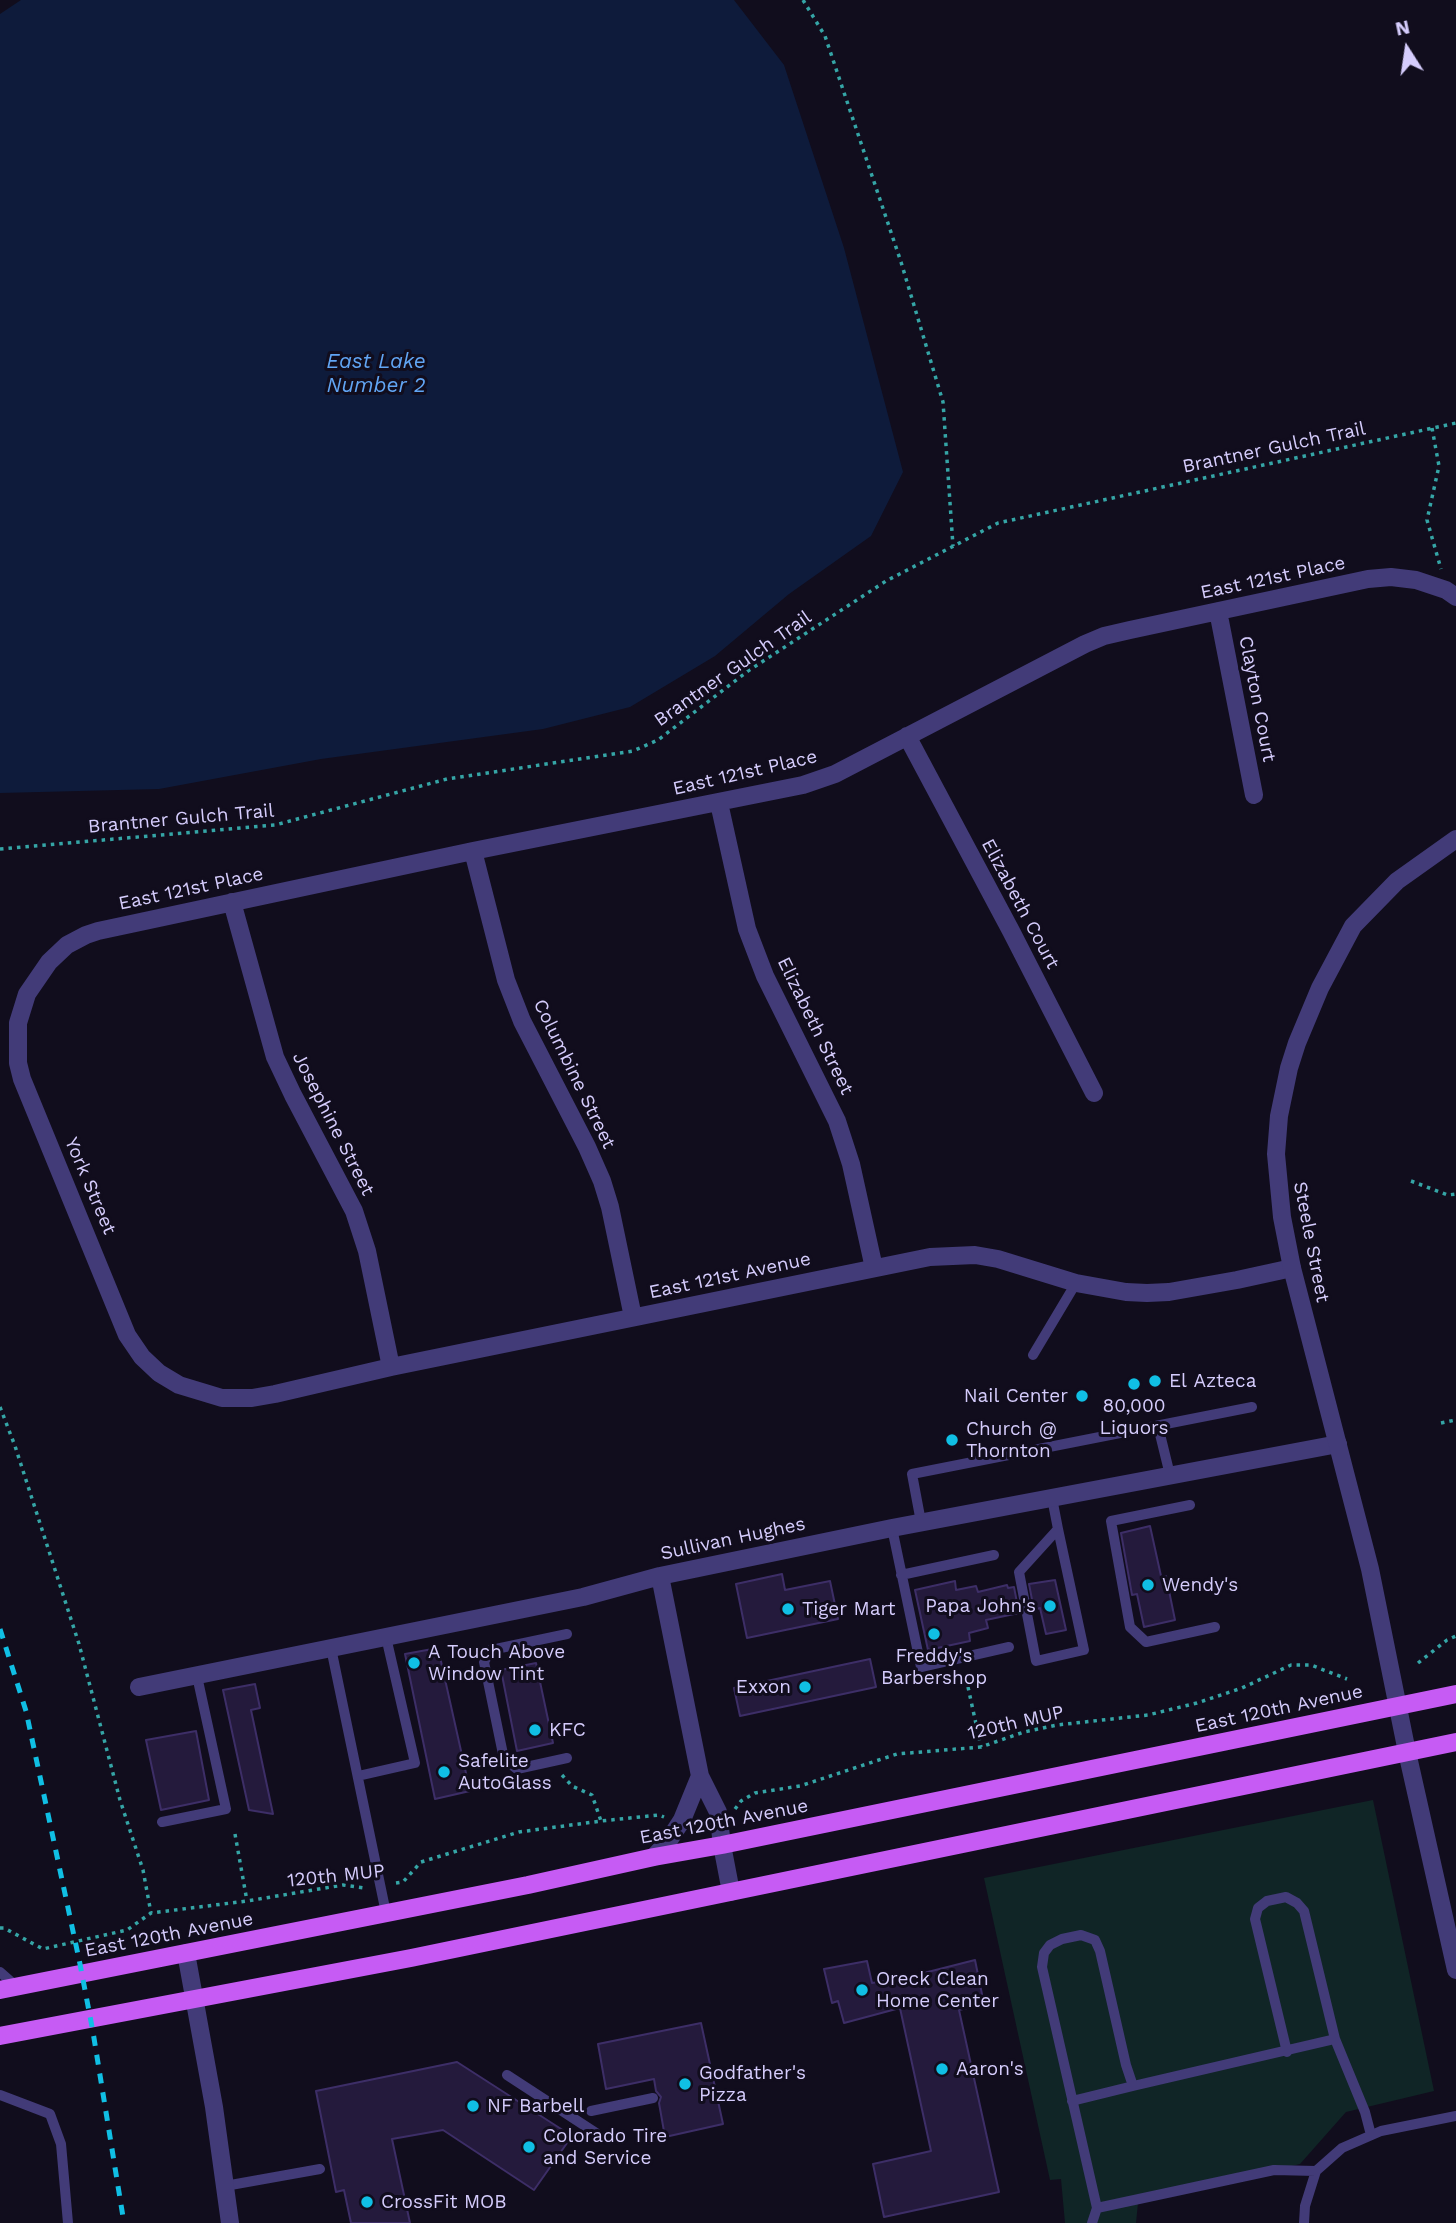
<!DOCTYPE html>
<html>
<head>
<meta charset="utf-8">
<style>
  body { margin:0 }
  #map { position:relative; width:1456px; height:2223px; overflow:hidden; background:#110d1d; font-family:"Work Sans",sans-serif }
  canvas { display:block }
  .north { position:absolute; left:1372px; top:14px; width:70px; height:70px; -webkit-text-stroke:5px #110d1d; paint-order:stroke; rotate:348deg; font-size:19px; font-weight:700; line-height:28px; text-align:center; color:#d5ccfc }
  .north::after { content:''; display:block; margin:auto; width:24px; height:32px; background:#d5ccfc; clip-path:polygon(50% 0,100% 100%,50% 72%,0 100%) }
</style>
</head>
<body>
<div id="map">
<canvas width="1456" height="2223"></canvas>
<div class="north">N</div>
</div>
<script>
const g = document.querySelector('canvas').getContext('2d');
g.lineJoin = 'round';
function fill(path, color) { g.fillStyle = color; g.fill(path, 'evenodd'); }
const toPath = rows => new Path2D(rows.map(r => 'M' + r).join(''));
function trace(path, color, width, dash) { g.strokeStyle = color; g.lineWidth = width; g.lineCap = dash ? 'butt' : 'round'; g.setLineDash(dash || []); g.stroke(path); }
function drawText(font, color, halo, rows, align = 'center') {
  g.font = font + ' "Work Sans",sans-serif'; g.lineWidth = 6; g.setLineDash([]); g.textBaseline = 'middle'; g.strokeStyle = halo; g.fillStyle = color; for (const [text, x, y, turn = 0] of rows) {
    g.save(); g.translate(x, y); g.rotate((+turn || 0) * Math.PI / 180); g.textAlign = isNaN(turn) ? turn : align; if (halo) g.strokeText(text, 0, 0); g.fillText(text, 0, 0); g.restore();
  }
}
const green = toPath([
  [1373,1800,1434,2091,1346,2112,1300,2164,1138,2203,1136,2223,1065,2223,1061,2179,1050,2180,984,1878]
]);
const water = toPath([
  [21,0,734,0,784,65,844,248,903,472,871,536,789,594,715,656,630,707,543,729,321,759,159,789,0,793,0,14]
]);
const building = toPath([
  [1150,1526,1161,1576,1166,1576,1175,1620,1144,1627,1137,1594,1132,1595,1121,1533,1150,1526],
  [782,1574,785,1590,830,1581,838,1619,747,1638,736,1584,782,1574],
  [1055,1580,1066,1630,1046,1634,1040,1608,1034,1610,1029,1584,1055,1580],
  [955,1581,956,1590,976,1586,978,1592,1007,1585,1008,1588,1014,1587,1019,1613,986,1620,988,1628,969,1633,970,1641,928,1650,915,1590,955,1581],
  [438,1648,470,1791,435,1799,405,1654,438,1648],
  [870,1659,876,1687,740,1716,734,1688,870,1659],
  [536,1663,553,1743,517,1751,501,1670,536,1663],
  [255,1684,260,1708,251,1710,273,1814,249,1810,223,1690,255,1684],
  [196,1731,209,1800,161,1810,146,1740,196,1731],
  [975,1960,984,2004,959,2010,999,2192,884,2217,873,2164,931,2151,900,2008,844,2023,838,2001,832,2003,824,1969,867,1961,872,1983,912,1976,975,1960],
  [701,2023,723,2124,665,2137,659,2103,661,2097,656,2091,654,2079,606,2089,598,2044,701,2023],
  [457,2062,572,2136,534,2190,443,2130,392,2139,410,2223,351,2223,344,2190,336,2192,316,2091,457,2062]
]);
const path = toPath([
  [803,0,825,36,901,262,943,402,953,546],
  [1432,428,1439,466,1427,520,1441,569],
  [0,849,275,825,447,779,633,751,658,740,748,671,886,581,998,523,1456,423],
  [1411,1181,1448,1195,1456,1194],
  [0,1407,15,1446,79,1644,120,1800,143,1870,151,1913],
  [1441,1423,1456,1420],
  [1418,1663,1447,1640,1456,1636],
  [968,1687,981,1747],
  [562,1775,572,1786,592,1795,601,1821],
  [735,1809,741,1801,755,1793,800,1786,897,1754,981,1747,1024,1732,1057,1725,1148,1715,1197,1703,1242,1688,1291,1665,1311,1665,1347,1679],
  [235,1834,247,1901],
  [396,1883,403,1882,421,1862,519,1832,601,1821,659,1815,664,1817],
  [0,1928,4,1928,43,1949,127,1930,151,1913,247,1901,343,1885,364,1888]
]);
const service = toPath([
  [1033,1355,1076,1283],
  [1158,1426,1170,1475],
  [1052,1498,1058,1529,1084,1650,1036,1661,1019,1572,1058,1529],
  [1190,1505,1111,1521,1130,1627,1146,1642,1215,1627],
  [921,1522,912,1474,1252,1407],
  [892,1528,921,1667,1009,1647],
  [901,1575,994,1555],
  [567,1634,491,1650,484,1662,504,1759,517,1769,567,1758],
  [331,1648,386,1913],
  [358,1776,415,1763,386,1637],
  [162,1822,226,1809,197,1676],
  [0,1972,17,1987],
  [1287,2052,1255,1919,1258,1908,1267,1901,1286,1897,1297,1903,1304,1911,1335,2039,1365,2112,1371,2135],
  [507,2075,596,2133],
  [0,2095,50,2114,61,2144,68,2223],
  [1072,2101,1133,2086],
  [591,2111,653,2098],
  [225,2186,320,2169],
  [1097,2208,1042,1967,1044,1953,1050,1945,1062,1939,1081,1935,1095,1940,1100,1951,1126,2065,1133,2086,1335,2039],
  [1092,2223,1097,2208,1274,2170,1316,2171],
  [1304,2223,1305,2206,1316,2171,1342,2148,1381,2131,1456,2116]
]);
const minor = toPath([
  [1218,611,1254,795],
  [907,736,1011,931,1094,1093],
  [719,803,747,929,765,976,837,1121,851,1164,874,1268],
  [473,851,506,980,522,1021,587,1147,602,1181,610,1207,633,1317],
  [232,902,275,1057,293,1095,354,1211,367,1251,391,1367],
  [1292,1268,1237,1280,1169,1292,1147,1293,1126,1292,1076,1283,998,1259,975,1255,930,1257,391,1367,275,1394,252,1398,222,1398,179,1385,159,1373,142,1357,127,1335,22,1079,18,1063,18,1023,27,994,49,962,67,945,86,935,98,931,473,851,803,785,835,774,1085,644,1104,636,1130,630,1368,579,1391,577,1416,580,1446,590,1456,597],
  [660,1576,700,1776,718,1812,722,1845,731,1892],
  [139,1687,583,1597,660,1576,892,1528,1338,1444],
  [654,1857,669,1840,682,1820,700,1776],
  [186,1953,214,2107,230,2223]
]);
const tertiary = toPath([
  [1456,839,1397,881,1353,926,1320,988,1297,1043,1289,1068,1279,1116,1276,1154,1282,1217,1292,1268,1370,1569,1407,1752,1456,1970]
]);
const primary = toPath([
  [0,1990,528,1885,654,1857,722,1845,1456,1694],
  [0,2036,411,1958,1456,1742]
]);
const rail = toPath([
  [0,1629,26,1711,80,1964,93,2032,124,2223]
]);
const markers = [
  [1155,1381,7,"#10bfe4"],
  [1134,1384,7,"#10bfe4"],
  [1082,1396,7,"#10bfe4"],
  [952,1440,7,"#10bfe4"],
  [1148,1585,7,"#10bfe4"],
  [1050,1606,7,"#10bfe4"],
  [788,1609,7,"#10bfe4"],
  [934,1634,7,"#10bfe4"],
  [414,1663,7,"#10bfe4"],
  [805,1687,7,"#10bfe4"],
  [535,1730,7,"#10bfe4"],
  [444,1772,7,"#10bfe4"],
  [862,1990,7,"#10bfe4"],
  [942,2069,7,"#10bfe4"],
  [685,2084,7,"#10bfe4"],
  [473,2106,7,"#10bfe4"],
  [529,2147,7,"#10bfe4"],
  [367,2202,7,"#10bfe4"]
];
const streetNames = [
  ["Brantner Gulch Trail",1274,448,-12],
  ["East 121st Place",1273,578,-12],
  ["Brantner Gulch Trail",733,669,-35],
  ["Clayton Court",1257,699,79],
  ["East 121st Place",745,773,-13],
  ["Brantner Gulch Trail",181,819,-5],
  ["East 121st Place",191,889,-12],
  ["Elizabeth Court",1020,904,62],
  ["Elizabeth Street",815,1026,64],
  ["Columbine Street",574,1074,64],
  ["Josephine Street",333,1124,63],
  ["York Street",90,1186,67],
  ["Steele Street",1311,1242,79],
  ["East 121st Avenue",730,1276,-12],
  ["Sullivan Hughes",733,1539,-12],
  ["East 120th Avenue",1279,1709,-12],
  ["120th MUP",1016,1723,-13],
  ["East 120th Avenue",724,1822,-11],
  ["120th MUP",336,1876,-6],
  ["East 120th Avenue",169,1935,-11]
];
const poiNames = [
  ["El Azteca",1169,1381],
  ["Nail Center",1068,1396,"right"],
  ["80,000",1134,1406,"center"],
  ["Liquors",1134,1428,"center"],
  ["Church @",966,1429],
  ["Thornton",966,1451],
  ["Wendy's",1162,1585],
  ["Papa John's",1036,1606,"right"],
  ["Tiger Mart",802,1609],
  ["A Touch Above",428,1652],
  ["Window Tint",428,1674],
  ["Freddy's",934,1656,"center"],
  ["Barbershop",934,1678,"center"],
  ["Exxon",791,1687,"right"],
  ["KFC",549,1730],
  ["Safelite",458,1761],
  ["AutoGlass",458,1783],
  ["Oreck Clean",876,1979],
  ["Home Center",876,2001],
  ["Aaron's",956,2069],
  ["Godfather's",699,2073],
  ["Pizza",699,2095],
  ["NF Barbell",487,2106],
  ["Colorado Tire",543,2136],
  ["and Service",543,2158],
  ["CrossFit MOB",381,2202]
];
const waterNames = [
  ["East Lake",376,362],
  ["Number 2",376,386]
];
fill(green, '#102526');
fill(water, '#0e1b3b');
fill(building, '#241a3c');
trace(building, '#3d2e67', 2);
trace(path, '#35a5a6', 3.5, [3.5, 5]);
trace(service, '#423b78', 10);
trace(minor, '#423b78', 18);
trace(tertiary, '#423b78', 18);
trace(primary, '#c65bf4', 18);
trace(rail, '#10bfe4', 5, [10, 9]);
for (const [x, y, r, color] of markers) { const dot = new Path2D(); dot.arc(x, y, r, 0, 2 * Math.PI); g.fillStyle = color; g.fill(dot); trace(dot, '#110d1d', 2.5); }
drawText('19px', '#d5ccfc', '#110d1d', streetNames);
drawText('19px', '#d5ccfc', '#110d1d', poiNames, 'left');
drawText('italic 21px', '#61a5f4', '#110d1d', waterNames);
</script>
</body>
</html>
